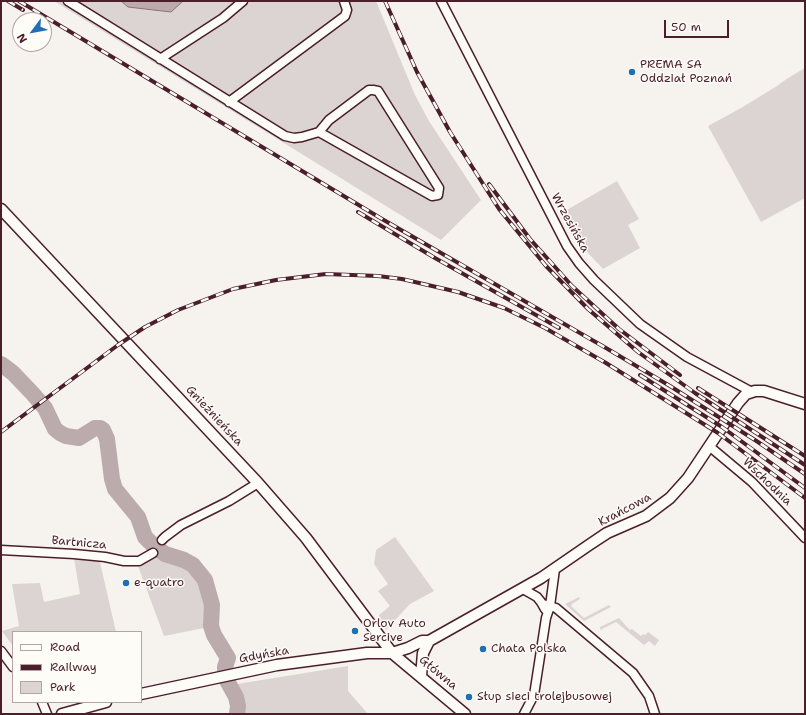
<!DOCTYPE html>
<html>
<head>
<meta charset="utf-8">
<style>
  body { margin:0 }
  #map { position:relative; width:806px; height:715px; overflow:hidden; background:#f6f3ef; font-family:"Shantell Sans",sans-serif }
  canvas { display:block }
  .frame { position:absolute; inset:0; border:2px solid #4a1f2b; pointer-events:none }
  .legend { position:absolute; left:12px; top:631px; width:130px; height:72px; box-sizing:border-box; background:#fdfcf7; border:1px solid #b5a4a5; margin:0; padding:5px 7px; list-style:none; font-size:12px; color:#4a1f2b }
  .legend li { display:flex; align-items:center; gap:8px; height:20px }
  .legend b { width:20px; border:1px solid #b5a4a5 }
  .north { position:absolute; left:12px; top:12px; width:40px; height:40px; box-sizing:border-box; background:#fdfcf7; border:1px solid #b5a4a5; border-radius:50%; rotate:238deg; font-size:11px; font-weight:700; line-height:16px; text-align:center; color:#4a1f2b }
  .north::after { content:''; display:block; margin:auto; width:14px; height:18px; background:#1f6fb2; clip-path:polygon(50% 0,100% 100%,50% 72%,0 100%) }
  .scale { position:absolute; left:664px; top:20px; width:65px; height:18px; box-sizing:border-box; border:2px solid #4a1f2b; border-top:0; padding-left:5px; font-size:12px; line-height:14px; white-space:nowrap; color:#4a1f2b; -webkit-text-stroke:3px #fdfcf7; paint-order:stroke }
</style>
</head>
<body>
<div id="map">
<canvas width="806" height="715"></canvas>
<div class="frame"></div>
<ul class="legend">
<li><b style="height:5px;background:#fdfcf7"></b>Road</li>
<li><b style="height:5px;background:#4a1f2b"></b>Railway</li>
<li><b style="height:11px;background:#dcd4d2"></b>Park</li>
</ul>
<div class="north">N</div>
<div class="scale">50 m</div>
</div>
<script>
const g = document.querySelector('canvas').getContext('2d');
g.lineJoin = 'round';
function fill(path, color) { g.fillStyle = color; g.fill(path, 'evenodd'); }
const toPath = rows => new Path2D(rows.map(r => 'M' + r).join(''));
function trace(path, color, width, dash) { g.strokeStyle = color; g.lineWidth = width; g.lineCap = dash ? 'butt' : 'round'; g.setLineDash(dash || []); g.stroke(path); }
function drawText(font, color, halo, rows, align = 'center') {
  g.font = font + ' "Shantell Sans",sans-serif'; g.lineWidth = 3; g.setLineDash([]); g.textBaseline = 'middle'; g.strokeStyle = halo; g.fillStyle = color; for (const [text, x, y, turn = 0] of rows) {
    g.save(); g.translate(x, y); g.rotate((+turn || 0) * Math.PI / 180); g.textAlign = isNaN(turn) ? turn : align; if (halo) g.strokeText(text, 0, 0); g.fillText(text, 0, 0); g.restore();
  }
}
const green = toPath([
  [54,1,376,1,415,95,429,121,481,200,441,240],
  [805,68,805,198,761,222,708,126,741,108,777,86,788,78],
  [617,181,639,219,628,225,640,248,603,269,573,237,562,216,565,211],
  [395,537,434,591,410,604,386,630,379,621,379,615,390,606,378,591,388,584,374,564,376,550],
  [160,554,173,560,183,562,191,569,206,595,209,608,209,627,164,636,138,566],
  [74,558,99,558,116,632,13,632,13,646,2,631,19,626,12,584,40,583,44,602,80,594],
  [579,597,580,599,572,604,571,606,584,618,609,605,611,607,584,621,565,604],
  [619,618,628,628,630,630,632,629,641,636,643,634,645,635,648,632,659,640,655,646,649,641,644,645,616,622,602,629,601,631,600,627],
  [348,666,348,691,368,714,231,714,237,684]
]);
const water = toPath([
  [121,1,183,1,171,12,128,7,121,1]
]);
const river = toPath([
  [1,364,13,373,33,394,45,408,55,429,60,433,66,436,79,438,95,428,100,428,103,430,107,439,112,479,115,489,138,517,145,537,153,545,165,554,184,560,193,565,205,580,212,605,211,626,214,635,228,658,225,667,225,677,236,697,238,706,237,714]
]);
const minor = toPath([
  [68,1,285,136,294,138,302,137,319,132,432,196,438,195,439,188,378,91,373,90,369,90,329,120,319,132],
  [441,1,567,246,579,263,594,280,640,324,687,357,752,392],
  [160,59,223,18,243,1],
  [229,102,345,16,347,10,344,1],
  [709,446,752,482,805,538],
  [162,540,165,537,181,525,229,501,258,483],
  [1,550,74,554,105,557,124,561,139,561,153,553],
  [523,589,537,597,541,602,545,609],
  [543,604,556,608,633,673,649,696,655,714],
  [1,651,13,667],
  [42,702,47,714],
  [524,714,534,695,546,618,550,606,555,569]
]);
const tertiary = toPath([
  [1,209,258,483,306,538,392,653,465,714],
  [421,676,423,653,429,641,541,578,589,545,607,533,646,516,670,498,688,478,738,403,746,394,755,391,764,391,805,404],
  [141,694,277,665,367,653,392,653,408,648,422,641,429,641],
  [62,714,106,702]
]);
const rail = toPath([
  [8,1,23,10],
  [19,1,382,219,606,348,670,386,758,442,805,474],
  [385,1,417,72,450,132,499,209,546,266,588,309,638,352,695,393,805,465],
  [489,184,530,239,572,286,619,329,680,375],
  [358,212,435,258,559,328],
  [640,375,722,427,805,488],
  [698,388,805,456],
  [1,432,118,345,145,327,178,310,233,289,276,280,326,274,378,276,402,279,458,292,504,308,545,328,606,363,718,433,805,498]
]);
const markers = [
  [632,72,4,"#1f6fb2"],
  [126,583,4,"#1f6fb2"],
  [355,631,4,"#1f6fb2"],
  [483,649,4,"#1f6fb2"],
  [469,697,4,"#1f6fb2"]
];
const poiNames = [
  ["PREMA SA",640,65],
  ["Oddział Poznań",640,79],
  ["e-quatro",134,583],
  ["Orlov Auto",363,624],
  ["Sercive",363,638],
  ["Chata Polska",491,649],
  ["Słup sieci trolejbusowej",477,697]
];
const streetNames = [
  ["Wrzesińska",570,223,61],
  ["Gnieźnieńska",214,416,47],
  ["Wschodnia",767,482,44],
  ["Krańcowa",625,510,-28],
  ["Bartnicza",79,543,5],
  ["Gdyńska",264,655,-10],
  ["Główna",438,673,40]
];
fill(green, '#dcd4d2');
fill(water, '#bbabac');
trace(water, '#8e7378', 1);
trace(river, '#bbabac', 16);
trace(minor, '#4a1f2b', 11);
trace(tertiary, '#4a1f2b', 13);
trace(minor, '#fdfcf7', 8);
trace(tertiary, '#fdfcf7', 10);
trace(rail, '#4a1f2b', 4);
trace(rail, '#fdfcf7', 2.5, [8]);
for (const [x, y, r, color] of markers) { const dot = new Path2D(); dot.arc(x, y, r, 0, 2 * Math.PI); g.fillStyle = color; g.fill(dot); trace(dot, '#fdfcf7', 1.5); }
drawText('12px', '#4a1f2b', '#fdfcf7', poiNames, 'left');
drawText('12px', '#4a1f2b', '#fdfcf7', streetNames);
</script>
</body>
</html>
